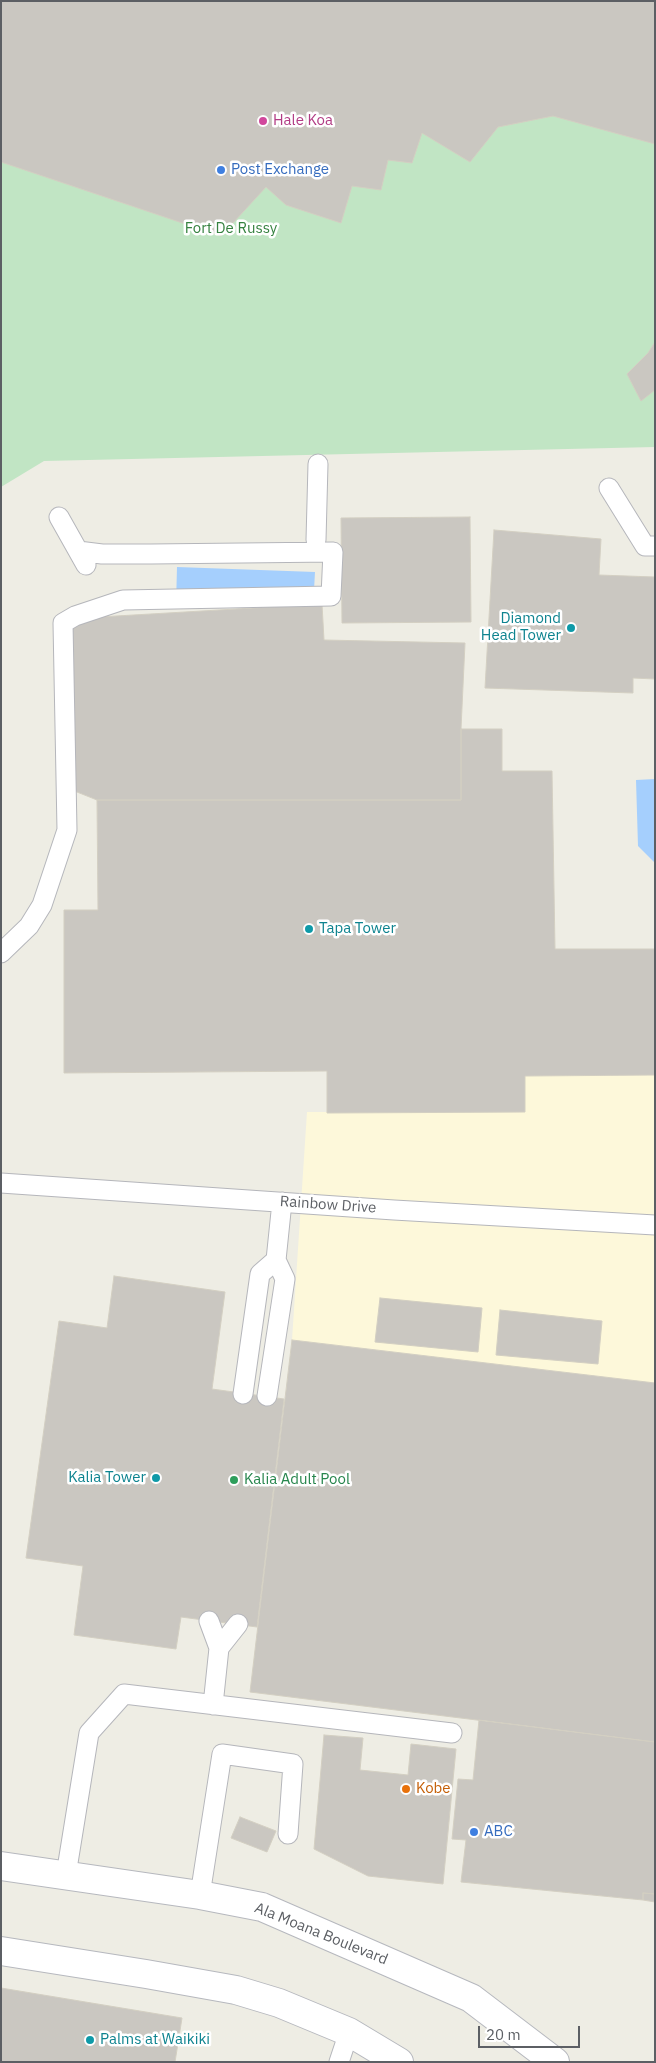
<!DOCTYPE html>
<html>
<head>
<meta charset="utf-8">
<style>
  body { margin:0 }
  #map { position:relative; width:656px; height:2063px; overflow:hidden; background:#eeede4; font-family:"IBM Plex Sans",sans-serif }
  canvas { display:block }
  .frame { position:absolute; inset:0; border:2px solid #5c5f64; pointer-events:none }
  .scale { position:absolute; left:478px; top:2026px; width:102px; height:22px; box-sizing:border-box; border:2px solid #5c5f64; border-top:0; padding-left:6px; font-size:15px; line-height:18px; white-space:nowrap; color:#5c5f64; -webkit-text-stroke:4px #fff; paint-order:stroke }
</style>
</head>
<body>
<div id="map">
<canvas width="656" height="2063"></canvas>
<div class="frame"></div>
<div class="scale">20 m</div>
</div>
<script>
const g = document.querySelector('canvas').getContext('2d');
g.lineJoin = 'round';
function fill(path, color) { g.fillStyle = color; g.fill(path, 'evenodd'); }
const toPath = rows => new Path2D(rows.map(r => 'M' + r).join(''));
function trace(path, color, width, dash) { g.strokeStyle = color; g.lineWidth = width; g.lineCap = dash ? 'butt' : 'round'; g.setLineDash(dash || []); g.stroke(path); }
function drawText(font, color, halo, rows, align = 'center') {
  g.font = font + ' "IBM Plex Sans",sans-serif'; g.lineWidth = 5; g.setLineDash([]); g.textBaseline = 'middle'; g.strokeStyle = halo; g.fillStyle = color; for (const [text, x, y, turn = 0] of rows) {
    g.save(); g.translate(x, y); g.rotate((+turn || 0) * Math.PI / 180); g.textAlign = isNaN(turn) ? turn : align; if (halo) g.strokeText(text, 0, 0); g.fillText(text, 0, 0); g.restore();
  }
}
const commercial = toPath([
  [655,1075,655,1383,292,1340,307,1112,525,1112,525,1076]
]);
const green = toPath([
  [1,1,655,1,655,447,44,461,1,487]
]);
const water = toPath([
  [177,567,315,572,313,608,176,605],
  [655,779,655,863,638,846,636,780]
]);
const building = toPath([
  [1,1,655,1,655,144,553,116,498,127,470,162,422,133,412,163,388,160,381,190,352,186,341,223,286,205,266,187,221,236,1,162,1,1],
  [655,342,655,390,641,401,627,374,648,353,655,342],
  [470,517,471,622,342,623,341,518,470,517],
  [494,530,601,539,599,575,655,577,655,679,633,678,633,693,485,688,494,530],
  [322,604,324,640,465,643,461,729,461,800,97,800,72,790,67,637,76,623,99,617,322,604],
  [461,729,502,729,502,771,552,771,555,949,655,949,655,1075,525,1076,525,1112,327,1113,327,1071,64,1073,64,910,98,910,97,800,461,800,461,729],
  [114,1276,225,1292,212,1389,284,1399,257,1627,181,1617,176,1649,74,1635,83,1566,26,1558,59,1321,107,1328,114,1276],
  [380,1298,482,1308,478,1352,375,1342,380,1298],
  [500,1310,602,1321,598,1364,496,1355,500,1310],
  [292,1340,655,1383,655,1742,250,1692,292,1340],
  [479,1720,655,1742,655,1894,643,1893,643,1900,461,1882,466,1840,452,1839,458,1779,473,1780,479,1720],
  [324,1735,363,1738,360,1770,408,1775,411,1744,456,1749,443,1884,368,1876,314,1849,324,1735],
  [240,1817,276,1831,267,1852,231,1838,240,1817],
  [643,1893,655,1894,655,1902,643,1900,643,1893],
  [1,1988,182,2018,175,2062,1,2062,1,1988]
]);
const lane = toPath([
  [609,488,645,546,655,546],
  [59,517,86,565],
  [316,540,318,464],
  [1,953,29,926,42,905,67,830,63,623,75,616,123,600,331,596,333,552,151,554,102,554,78,551],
  [1,1183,394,1210,655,1225],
  [243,1394,260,1274,276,1260],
  [267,1396,285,1279,276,1260,282,1202],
  [209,1621,219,1648],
  [213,1705,219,1648,238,1624],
  [66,1875,89,1733,124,1694,452,1733],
  [200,1895,222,1754,293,1764,288,1834],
  [339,2062,349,2032]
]);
const secondary = toPath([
  [1,1866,200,1895,262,1907,471,1998,555,2062],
  [1,1951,146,1974,236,1990,279,2003,349,2032,399,2062]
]);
const markers = [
  [263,121,5,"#d1479c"],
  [221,170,5,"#3f7fe0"],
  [571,628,5,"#0f9aa8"],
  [309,929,5,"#0f9aa8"],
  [156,1478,5,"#0f9aa8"],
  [234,1480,5,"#2e9e5b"],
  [406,1789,5,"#e8710a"],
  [474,1832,5,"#3f7fe0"],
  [90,2040,5,"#0f9aa8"]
];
const hotelNames = [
  ["Hale Koa",273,121]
];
const shopNames = [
  ["Post Exchange",231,170],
  ["ABC",484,1832]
];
const parkNames = [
  ["Fort De Russy",231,229]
];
const cultureNames = [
  ["Diamond",561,619],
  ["Head Tower",561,636],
  ["Tapa Tower",319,929,"left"],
  ["Kalia Tower",146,1478],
  ["Palms at Waikiki",100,2040,"left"]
];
const streetNames = [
  ["Rainbow Drive",328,1205,4],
  ["Ala Moana Boulevard",321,1934,22]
];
const leisureNames = [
  ["Kalia Adult Pool",244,1480]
];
const foodNames = [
  ["Kobe",416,1789]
];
fill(commercial, '#fdf8da');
fill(green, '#c1e5c4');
fill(water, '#a5cffd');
fill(building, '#cac7c1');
trace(building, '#d3cfc2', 1);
trace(lane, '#b5b6bb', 21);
trace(secondary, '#b6b8be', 30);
trace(lane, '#fff', 19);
trace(secondary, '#fff', 28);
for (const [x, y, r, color] of markers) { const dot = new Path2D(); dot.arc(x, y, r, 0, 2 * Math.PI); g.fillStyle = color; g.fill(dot); trace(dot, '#fff', 2); }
drawText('15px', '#b23c85', '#fff', hotelNames, 'left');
drawText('15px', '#366cbe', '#fff', shopNames, 'left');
drawText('15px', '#368240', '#fff', parkNames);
drawText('15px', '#0d838f', '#fff', cultureNames, 'right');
drawText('15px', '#5c5f64', '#fff', streetNames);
drawText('15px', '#27864d', '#fff', leisureNames, 'left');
drawText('15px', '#c56008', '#fff', foodNames, 'left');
</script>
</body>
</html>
